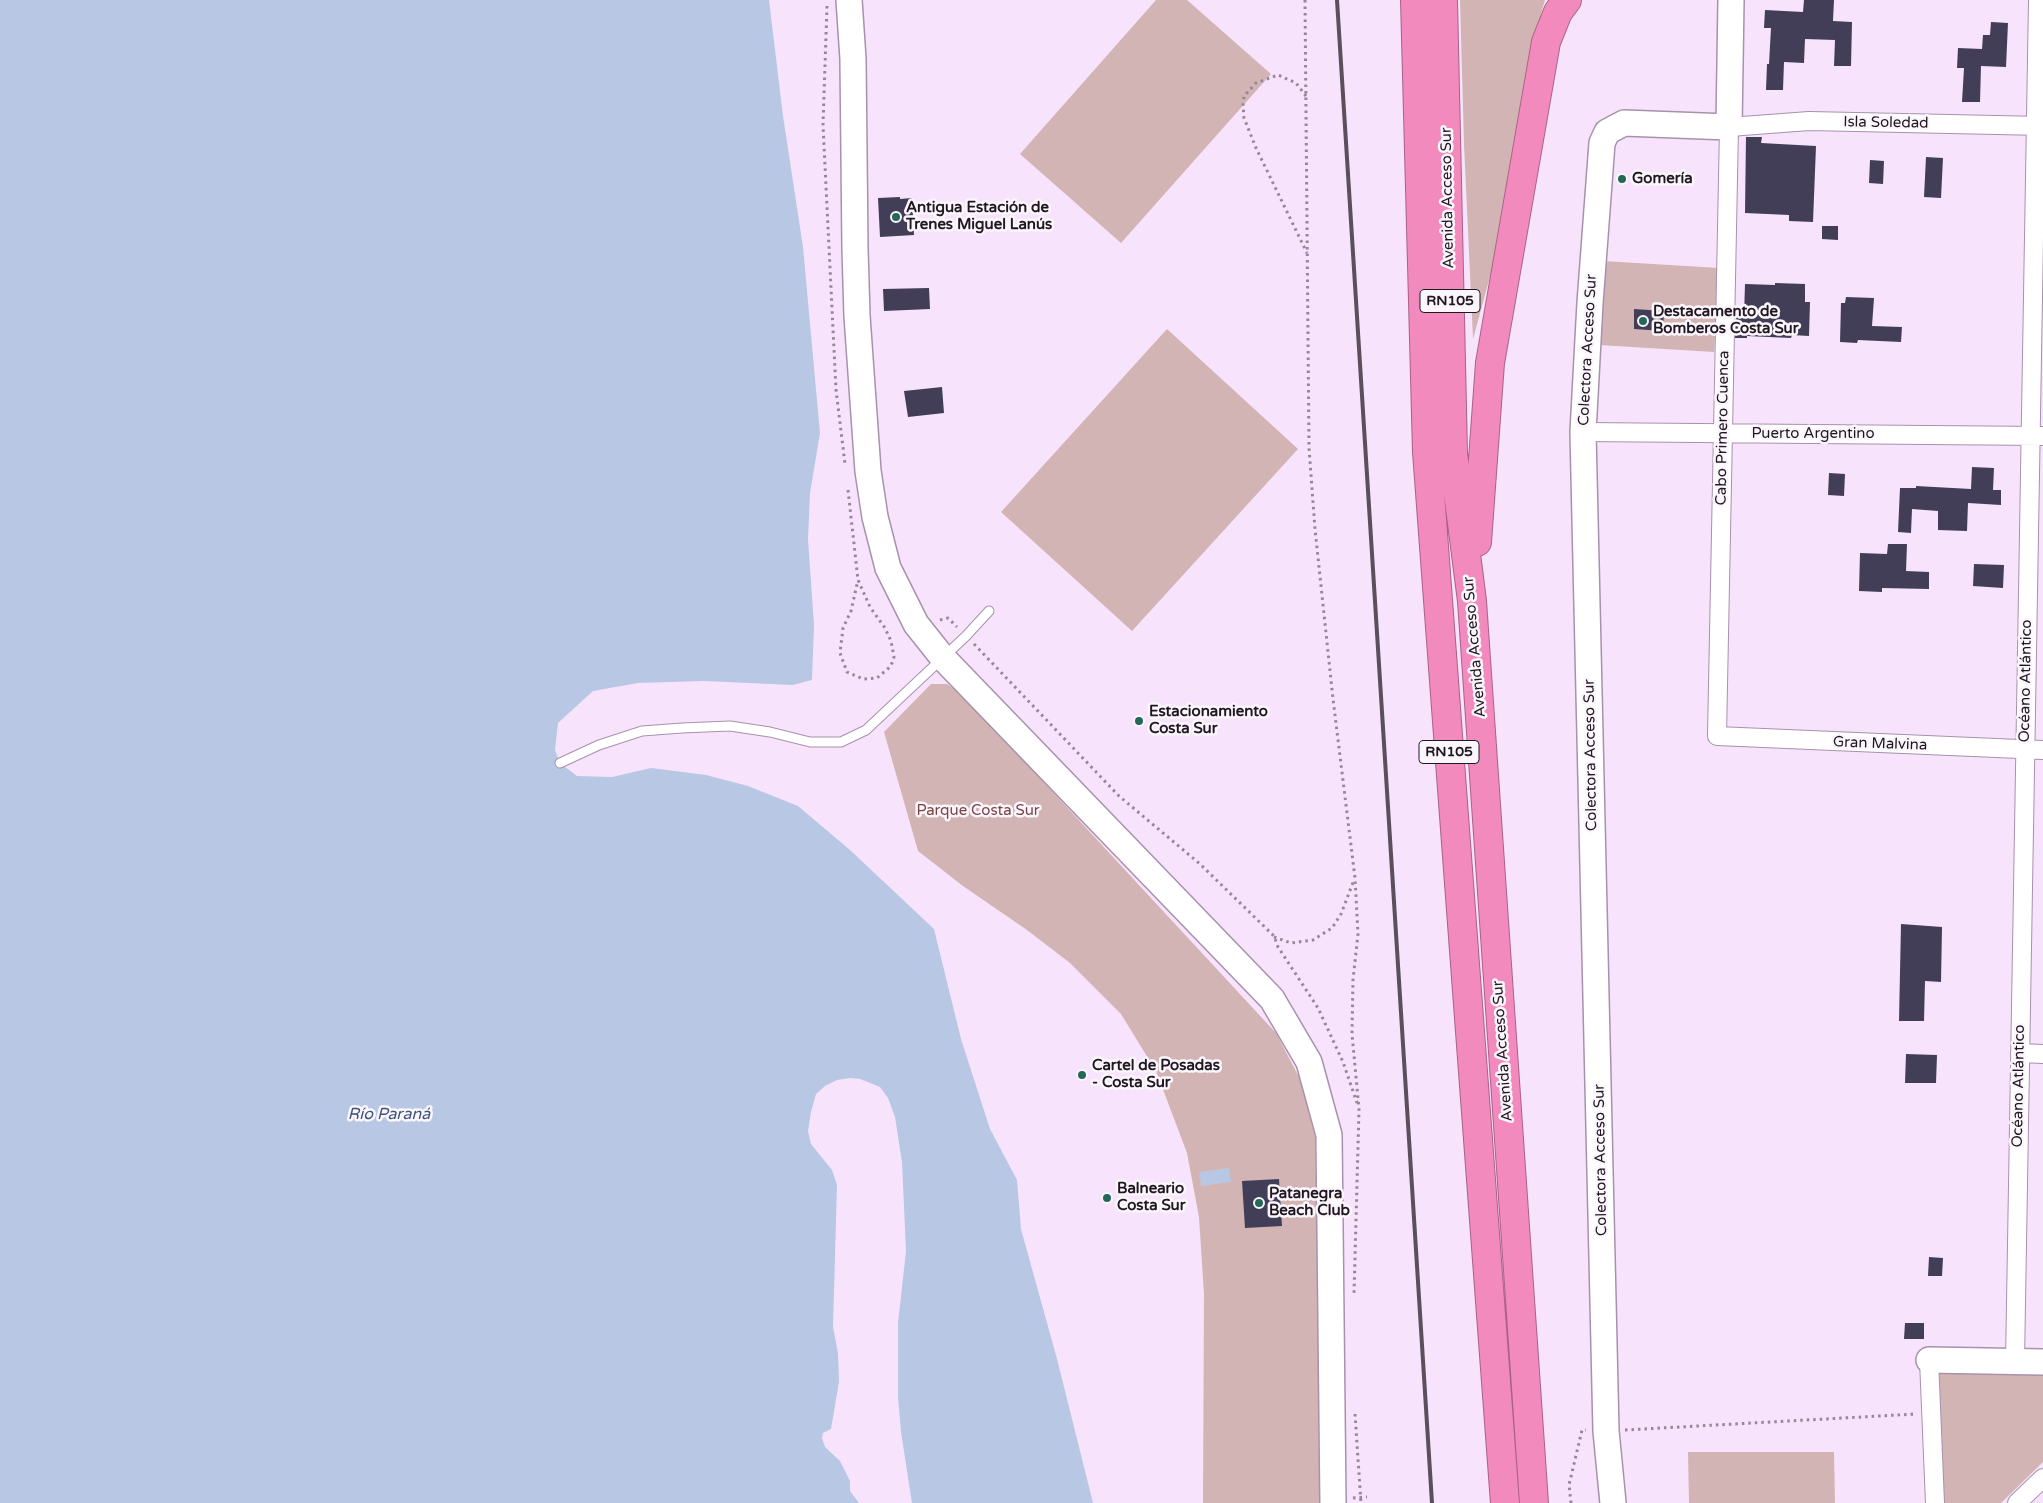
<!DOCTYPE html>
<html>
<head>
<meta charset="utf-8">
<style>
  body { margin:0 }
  canvas { display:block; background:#f7e3fb }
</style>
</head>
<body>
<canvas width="2043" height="1503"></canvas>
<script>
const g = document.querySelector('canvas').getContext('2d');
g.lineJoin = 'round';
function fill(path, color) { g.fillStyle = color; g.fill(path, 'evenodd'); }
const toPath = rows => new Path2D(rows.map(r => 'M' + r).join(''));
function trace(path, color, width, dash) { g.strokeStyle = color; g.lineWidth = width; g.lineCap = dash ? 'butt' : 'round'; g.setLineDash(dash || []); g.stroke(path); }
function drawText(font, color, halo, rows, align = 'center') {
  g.font = font + ' "Varela Round",sans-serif'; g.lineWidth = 5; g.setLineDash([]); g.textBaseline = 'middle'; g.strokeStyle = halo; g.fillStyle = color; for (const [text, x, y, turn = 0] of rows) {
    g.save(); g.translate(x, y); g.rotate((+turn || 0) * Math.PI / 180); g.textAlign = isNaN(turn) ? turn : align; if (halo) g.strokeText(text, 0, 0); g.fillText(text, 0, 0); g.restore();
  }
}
const green = toPath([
  [1156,0,1187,0,1271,74,1121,243,1020,154],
  [1460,0,1545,0,1529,56,1506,218,1473,339,1464,144],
  [1603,261,1719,268,1714,352,1599,345],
  [1167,329,1298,449,1132,631,1001,512],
  [931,684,947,684,963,695,1276,1033,1300,1079,1315,1137,1323,1503,1203,1503,1204,1294,1199,1217,1187,1153,1156,1071,1121,1014,1070,963,1027,930,963,886,918,851,884,732],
  [1937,1368,2043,1373,2043,1462,2001,1503,1943,1503],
  [1688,1452,1834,1452,1835,1503,1689,1503]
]);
const water = toPath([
  [0,0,769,0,783,116,803,247,820,433,810,493,808,539,814,625,812,680,793,685,704,681,638,683,593,691,558,723,555,750,560,763,577,776,612,777,651,768,706,775,748,786,798,806,850,850,934,929,961,1039,990,1129,1017,1180,1021,1229,1057,1359,1093,1503,912,1503,901,1432,898,1397,898,1323,906,1251,902,1162,895,1117,888,1098,880,1087,860,1079,850,1078,837,1080,825,1086,816,1094,811,1112,808,1131,811,1144,832,1170,837,1185,833,1327,838,1353,839,1382,831,1429,823,1433,822,1438,825,1447,840,1461,850,1481,850,1491,859,1503,0,1503],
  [1229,1168,1231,1182,1201,1186,1199,1172]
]);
const building = toPath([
  [1804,0,1834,0,1833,21,1852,22,1851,66,1834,66,1835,40,1805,39,1804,63,1784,62,1783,90,1766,90,1767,64,1769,64,1771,28,1764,28,1765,10,1803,12],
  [1991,22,2008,23,2006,67,1981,66,1980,102,1962,102,1964,68,1957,68,1958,48,1982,49,1983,35,1990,35],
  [1746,137,1762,137,1761,143,1816,146,1813,222,1789,221,1789,215,1745,213],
  [1926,157,1943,158,1941,198,1924,197],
  [1870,160,1884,161,1883,184,1869,183],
  [900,197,900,199,912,198,914,235,880,237,878,198],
  [1822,226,1838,226,1838,240,1822,239],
  [1775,283,1805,284,1805,302,1810,302,1809,336,1792,335,1791,338,1747,336,1747,338,1735,338,1736,316,1744,316,1745,284,1775,285],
  [929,288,930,309,884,311,883,289],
  [1846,297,1874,298,1872,326,1902,327,1901,342,1858,340,1857,343,1840,342,1841,303,1845,303],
  [1634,309,1664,311,1663,331,1634,329],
  [942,387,944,413,908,417,904,391],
  [1972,467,1994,468,1993,490,2001,490,2001,505,1968,503,1967,531,1938,530,1938,511,1912,509,1911,533,1898,532,1900,488,1916,488,1916,486,1971,489],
  [1829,473,1845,474,1844,496,1828,495],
  [1888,544,1907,544,1906,571,1929,572,1929,589,1882,588,1882,592,1859,591,1860,553,1887,554],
  [1974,564,2004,565,2003,588,1973,586],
  [1901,924,1942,927,1941,982,1925,981,1924,1021,1899,1021],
  [1906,1054,1937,1055,1936,1083,1905,1083],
  [1279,1179,1282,1226,1245,1228,1242,1181],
  [1929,1257,1943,1258,1942,1276,1928,1276],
  [1905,1323,1924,1323,1924,1339,1904,1339]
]);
const path = toPath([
  [1305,0,1309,448,1315,529,1333,699,1355,878,1358,934,1353,980,1352,1034,1359,1109,1354,1295],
  [827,6,823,125,836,390,845,464],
  [1306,96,1296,83,1278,75,1256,83,1244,96,1243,105,1244,118,1256,148,1307,253],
  [848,490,858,580,870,607,885,628,891,641,894,657,891,666,877,678,863,679,847,672,840,653,843,628,851,611,858,580],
  [940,620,948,618,957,627],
  [974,644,1119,796,1200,864,1274,936,1278,947,1318,1008,1343,1062,1357,1103],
  [1274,937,1291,943,1313,940,1332,928,1341,914,1354,880],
  [1355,1414,1361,1503],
  [1625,1430,1916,1414],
  [1353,1498,1367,1497],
  [1571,1503,1569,1485,1582,1430,1586,1430]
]);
const lane = toPath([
  [560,763,599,745,642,731,682,728,730,726,770,732,810,742,841,742,866,730,966,636,989,611]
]);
const street = toPath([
  [2043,126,1809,121,1729,127,1717,736,2043,750],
  [1583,432,2043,436],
  [2020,1053,2043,1054],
  [1929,1360,1935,1503],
  [2015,1362,2038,0],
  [2017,1503,2043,1478]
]);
const secondary = toPath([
  [849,0,853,59,855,249,857,316,868,471,875,517,888,568,916,624,943,658,1272,999,1309,1062,1329,1135,1333,1503],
  [1929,1360,2043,1362],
  [1613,1503,1606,1431,1583,432,1590,303,1602,143,1607,132,1624,123,1729,127,1731,0]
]);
const highway = toPath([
  [1415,0,1427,452,1505,1503],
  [1443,0,1453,453,1472,601,1534,1503],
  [1477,542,1490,363,1546,42,1558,12,1567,0]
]);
const rail = toPath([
  [1337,0,1432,1503]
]);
const markers = [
  [1622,179,5,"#256858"],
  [896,217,5,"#256858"],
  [1643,321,5,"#256858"],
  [1139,721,5,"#256858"],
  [1082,1075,5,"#256858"],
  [1107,1198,5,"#256858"],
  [1259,1203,5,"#256858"]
];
const shields = [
  [1450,301,60],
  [1449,752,60]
];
const shieldNames = [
  ["RN105",1450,301],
  ["RN105",1449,752]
];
const streetNames = [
  ["Isla Soledad",1886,123,1],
  ["Avenida Acceso Sur",1448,198,-91],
  ["Colectora Acceso Sur",1588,350,-87],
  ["Cabo Primero Cuenca",1723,428,-89],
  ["Puerto Argentino",1813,434],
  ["Avenida Acceso Sur",1475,647,-95],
  ["Océano Atlántico",2026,681,-89],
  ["Gran Malvina",1880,744,2],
  ["Colectora Acceso Sur",1591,755,-91],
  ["Avenida Acceso Sur",1503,1051,-94],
  ["Océano Atlántico",2019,1086,-89],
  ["Colectora Acceso Sur",1601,1160,-91]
];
const poiNames = [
  ["Gomería",1632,179],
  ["Antigua Estación de",906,208],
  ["Trenes Miguel Lanús",906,225],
  ["Destacamento de",1653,312],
  ["Bomberos Costa Sur",1653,329],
  ["Estacionamiento",1149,712],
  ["Costa Sur",1149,729],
  ["Cartel de Posadas",1092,1066],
  ["- Costa Sur",1092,1083],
  ["Balneario",1117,1189],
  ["Costa Sur",1117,1206],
  ["Patanegra",1269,1194],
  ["Beach Club",1269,1211]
];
const parkNames = [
  ["Parque Costa Sur",978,811]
];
const waterNames = [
  ["Río Paraná",389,1115]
];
fill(green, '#d3b4b4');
fill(water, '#b8c8e4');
fill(building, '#423e58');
trace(lane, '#a891ad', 11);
trace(street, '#a891ad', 20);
trace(secondary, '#a891ad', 28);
trace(highway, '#a96287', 30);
trace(path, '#968798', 3, [2.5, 4]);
trace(lane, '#fff', 9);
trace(street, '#fff', 18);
trace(secondary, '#fff', 25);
trace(highway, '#f38abe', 28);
trace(rail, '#5b4f5c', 4);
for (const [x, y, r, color] of markers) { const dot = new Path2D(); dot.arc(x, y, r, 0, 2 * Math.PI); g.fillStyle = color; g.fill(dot); trace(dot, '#fbf6fc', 2); }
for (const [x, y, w] of shields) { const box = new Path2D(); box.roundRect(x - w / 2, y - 11.5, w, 23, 4); g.fillStyle = '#fbf6fc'; g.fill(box); trace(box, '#201721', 1); }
drawText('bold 14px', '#201721', null, shieldNames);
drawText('15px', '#201721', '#fbf6fc', streetNames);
drawText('bold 15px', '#201721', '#fbf6fc', poiNames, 'left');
drawText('15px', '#7a4446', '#fbf6fc', parkNames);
drawText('italic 16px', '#3d537c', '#fbf6fc', waterNames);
</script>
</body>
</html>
